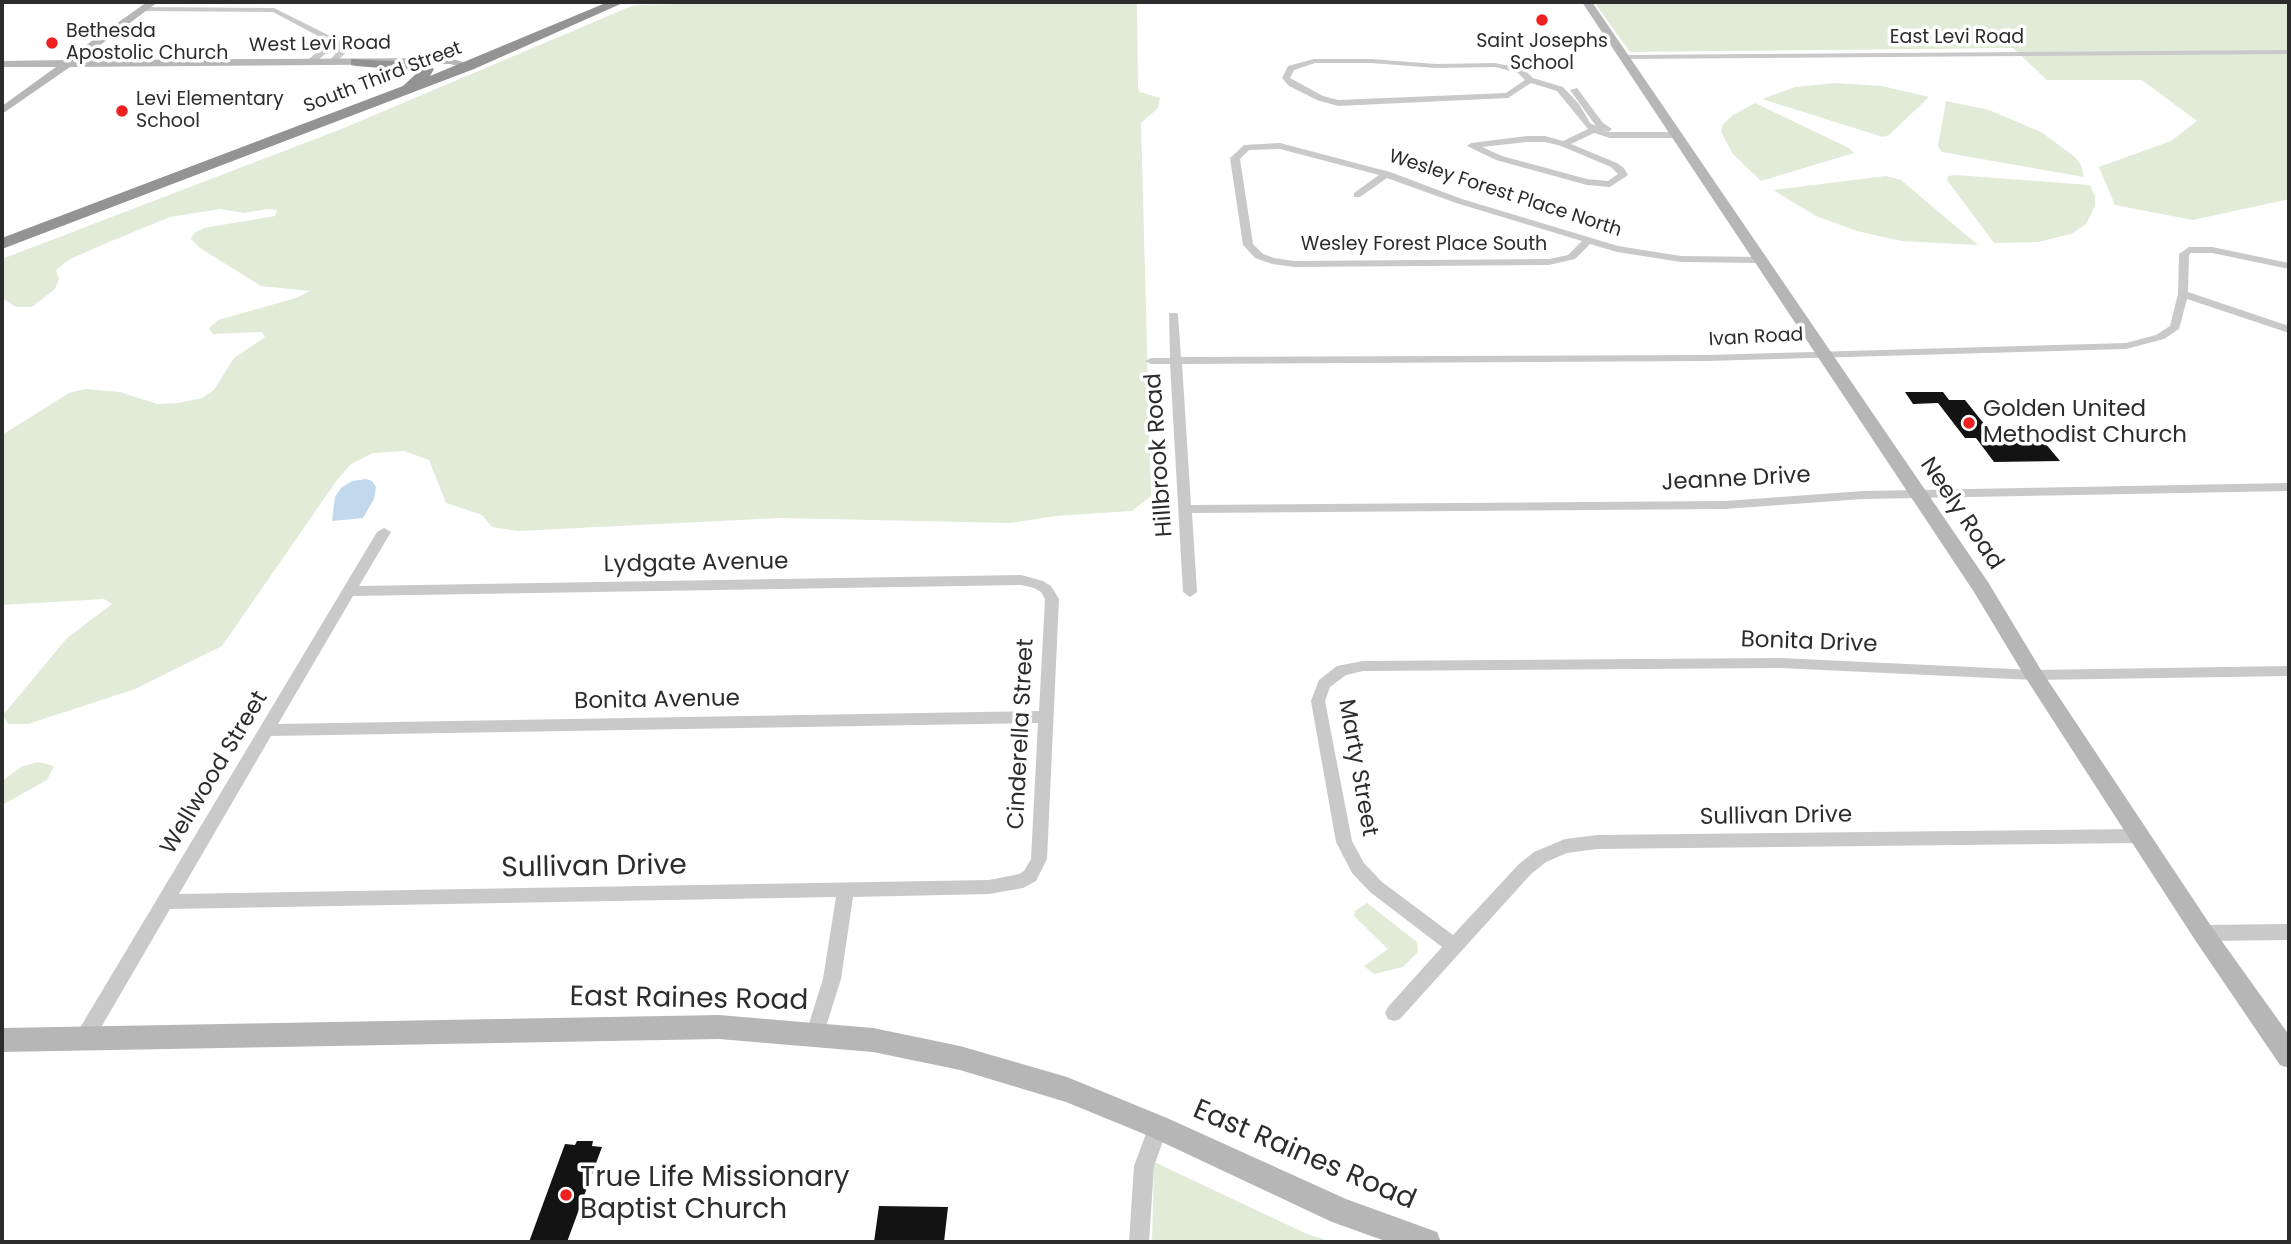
<!DOCTYPE html>
<html>
<head>
<meta charset="utf-8">
<style>
  body { margin:0 }
  #map { position:relative; width:2291px; height:1244px; overflow:hidden; background:#fff; font-family:Poppins,sans-serif }
  canvas { display:block }
  .frame { position:absolute; inset:0; border:4px solid #2c2c2c; pointer-events:none }
</style>
</head>
<body>
<div id="map">
<canvas width="2291" height="1244"></canvas>
<div class="frame"></div>
</div>
<script>
const g = document.querySelector('canvas').getContext('2d');
g.lineJoin = 'round';
function fill(path, color) { g.fillStyle = color; g.fill(path, 'evenodd'); }
const toPath = rows => new Path2D(rows.map(r => 'M' + r).join(''));
function trace(path, color, width, dash) { g.strokeStyle = color; g.lineWidth = width; g.lineCap = dash ? 'butt' : 'round'; g.setLineDash(dash || []); g.stroke(path); }
function drawText(font, color, halo, rows, align = 'center') {
  g.font = font + ' Poppins,sans-serif'; g.lineWidth = 7; g.setLineDash([]); g.textBaseline = 'middle'; g.strokeStyle = halo; g.fillStyle = color; for (const [text, x, y, turn = 0] of rows) {
    g.save(); g.translate(x, y); g.rotate((+turn || 0) * Math.PI / 180); g.textAlign = isNaN(turn) ? turn : align; if (halo) g.strokeText(text, 0, 0); g.fillText(text, 0, 0); g.restore();
  }
}
const green = toPath([
  [771,2,1137,2,1138,88,1140,92,1160,98,1158,108,1141,123,1151,496,1132,511,1055,516,1011,523,780,518,517,531,492,527,482,515,446,503,429,460,404,451,373,453,351,464,337,480,222,646,135,689,28,724,8,724,3,715,67,638,112,604,104,599,2,605,2,435,69,393,85,389,120,392,157,404,178,403,202,398,214,390,234,358,265,337,262,332,213,334,209,328,218,320,296,298,310,291,261,286,200,248,191,239,194,233,204,228,275,216,277,210,267,209,244,213,220,209,170,217,109,242,70,259,56,270,59,279,55,289,32,307,16,307,2,298,2,259,344,128,634,5],
  [1594,2,2289,2,2289,199,2193,220,2115,205,2099,167,2171,141,2197,121,2142,80,2047,80,2013,48,1630,52],
  [1835,83,1882,86,1929,97,1889,135,1883,137,1762,99,1795,87],
  [1946,101,1989,110,2041,132,2075,157,2081,165,2084,177,1942,152,1938,146],
  [1755,103,1849,148,1854,153,1761,181,1733,154,1721,132,1723,124,1733,115],
  [1956,175,2090,185,2095,196,2095,206,2086,224,2071,234,2038,242,1994,243,1947,180,1948,176],
  [1886,176,1901,180,1978,245,1901,241,1857,231,1816,216,1773,190],
  [38,762,54,766,47,780,2,805,2,783,6,778,21,767],
  [1367,903,1417,942,1418,952,1403,967,1374,974,1364,966,1388,949,1354,916,1355,911],
  [1154,1162,1305,1233,1331,1242,1152,1242]
]);
const water = toPath([
  [366,479,372,481,376,487,374,499,363,518,332,521,335,497,341,488,352,481]
]);
const building = toPath([
  [1905,392,1943,392,1949,400,1965,400,1997,440,2004,443,2045,443,2060,461,1994,462,1976,438,1965,438,1938,403,1913,404],
  [577,1141,593,1141,592,1146,602,1147,567,1242,529,1242,565,1144,575,1145],
  [879,1206,948,1207,944,1242,874,1242]
]);
const street = toPath([
  [143,7,274,8,342,42,341,47,346,52,335,64,328,62,337,52,336,51,325,54,314,64,308,64,308,60,319,50,335,45,273,12,140,11,139,9,143,7],
  [2289,50,2289,54,1624,59,1620,57,1624,55,2289,50],
  [1314,59,1371,59,1436,64,1495,63,1524,69,1533,78,1563,87,1579,104,1590,123,1596,126,1570,90,1577,88,1603,123,1612,129,1608,132,1602,130,1610,132,1677,132,1681,135,1677,138,1610,138,1594,133,1571,144,1617,163,1624,168,1628,175,1610,187,1587,185,1496,160,1467,146,1471,143,1527,136,1545,136,1563,141,1588,129,1557,91,1531,83,1508,98,1338,106,1317,100,1289,86,1282,78,1288,66,1314,59],
  [1315,63,1371,63,1436,68,1495,67,1518,73,1525,80,1506,93,1338,100,1323,96,1290,78,1294,70,1315,63],
  [1527,142,1545,142,1561,146,1611,167,1618,174,1608,181,1587,179,1502,156,1482,147,1527,142],
  [1280,143,1390,172,1462,199,1618,246,1681,256,1761,257,1766,260,1761,263,1681,262,1617,252,1590,244,1575,259,1549,265,1294,267,1272,264,1255,258,1243,245,1230,158,1244,145,1280,143],
  [1280,149,1379,175,1354,193,1354,197,1360,197,1387,178,1456,203,1582,241,1568,255,1549,259,1294,261,1274,258,1263,254,1253,244,1240,159,1249,150,1280,149],
  [2212,247,2289,263,2289,269,2212,253,2191,253,2189,255,2188,292,2289,326,2289,333,2187,299,2179,329,2164,339,2126,349,1707,361,1182,364,1191,505,1725,501,1863,491,2289,483,2289,491,1863,499,1725,509,1192,513,1197,592,1190,597,1183,592,1170,364,1151,364,1145,361,1151,358,1170,358,1169,313,1177,313,1178,315,1181,357,1707,355,2126,343,2156,335,2170,326,2178,294,2179,254,2189,247,2212,247],
  [384,528,391,532,359,586,1021,575,1043,581,1051,586,1059,599,1047,859,1036,881,1023,888,989,894,853,897,841,979,824,1033,821,1039,815,1042,809,1039,806,1033,823,979,836,897,170,909,92,1043,85,1046,78,1043,76,1037,78,1031,377,532,384,528],
  [1021,585,1034,588,1041,592,1045,599,1039,711,278,724,353,596,1021,585],
  [1038,723,1031,859,1024,871,1019,874,989,880,179,894,271,736,1038,723],
  [1780,658,2034,670,2289,666,2289,676,2034,680,1780,668,1363,671,1346,675,1330,687,1325,701,1352,841,1364,863,1382,882,1453,935,1519,864,1534,852,1565,839,1597,835,2140,829,2146,831,2148,836,2146,841,2140,843,1597,849,1567,853,1546,862,1531,874,1400,1019,1394,1021,1388,1019,1385,1013,1388,1007,1442,947,1370,892,1352,873,1336,842,1311,701,1319,680,1337,666,1363,661,1780,658],
  [2289,924,2289,940,2203,941,2197,938,2194,933,2197,928,2203,925,2289,924],
  [1158,1117,1165,1120,1168,1127,1154,1166,1149,1242,1129,1242,1134,1166,1151,1120,1158,1117]
]);
const secondary = toPath([
  [147,2,158,2,80,60,450,58,475,66,469,69,450,64,70,67,2,114,2,106,56,67,2,67,2,61,65,60,147,2],
  [1582,2,1592,2,1988,582,2041,670,2211,926,2289,1035,2289,1068,2280,1065,2195,940,2027,680,1974,592,1582,2],
  [719,1015,873,1028,960,1046,1067,1077,1167,1118,1346,1199,1437,1232,1441,1242,1388,1242,1332,1222,1149,1136,1066,1102,960,1070,873,1052,719,1039,2,1052,2,1028,719,1015]
]);
const highway = toPath([
  [608,2,625,2,474,69,2,249,2,238,403,86,419,71,356,66,351,65,351,59,424,63,434,69,430,76,608,2]
]);
const markers = [
  [1542,20,7,"#f12020"],
  [52,43,7,"#f12020"],
  [122,111,7,"#f12020"],
  [1969,423,7,"#f12020"],
  [566,1195,7,"#f12020"]
];
const farPoinames = [
  ["Bethesda",66,32],
  ["Apostolic Church",66,54],
  ["Saint Josephs",1542,42,"center"],
  ["School",1542,64,"center"],
  ["Levi Elementary",136,100],
  ["School",136,122]
];
const farStreetnames = [
  ["East Levi Road",1957,38],
  ["West Levi Road",320,45,-1],
  ["South Third Street",383,78,-21],
  ["Wesley Forest Place North",1505,194,18],
  ["Wesley Forest Place South",1424,245],
  ["Ivan Road",1756,338,-3]
];
const poiNames = [
  ["Golden United",1983,410],
  ["Methodist Church",1983,436]
];
const streetNames = [
  ["Hillbrook Road",1160,455,-94],
  ["Jeanne Drive",1736,480,-3],
  ["Neely Road",1961,514,56],
  ["Lydgate Avenue",696,564,-1],
  ["Bonita Drive",1809,643,2],
  ["Bonita Avenue",657,701,-1],
  ["Cinderella Street",1022,734,-87],
  ["Marty Street",1357,768,80],
  ["Wellwood Street",215,773,-59],
  ["Sullivan Drive",1776,817,-1]
];
const nearStreetnames = [
  ["Sullivan Drive",594,868,-1],
  ["East Raines Road",689,1000,1],
  ["East Raines Road",1304,1156,23]
];
const nearPoinames = [
  ["True Life Missionary",580,1179],
  ["Baptist Church",580,1211]
];
fill(green, '#e1ebd8');
fill(water, '#c2d9ed');
fill(building, '#131313');
fill(street, '#c9c9c9');
fill(secondary, '#b6b6b6');
fill(highway, '#939393');
for (const [x, y, r, color] of markers) { const dot = new Path2D(); dot.arc(x, y, r, 0, 2 * Math.PI); g.fillStyle = color; g.fill(dot); trace(dot, '#fff', 2.5); }
drawText('19px', '#2c2c2c', '#fff', farPoinames, 'left');
drawText('19px', '#2c2c2c', '#fff', farStreetnames);
drawText('23px', '#2c2c2c', '#fff', poiNames, 'left');
drawText('23px', '#2c2c2c', '#fff', streetNames);
drawText('28px', '#2c2c2c', '#fff', nearStreetnames);
drawText('28px', '#2c2c2c', '#fff', nearPoinames, 'left');
</script>
</body>
</html>
